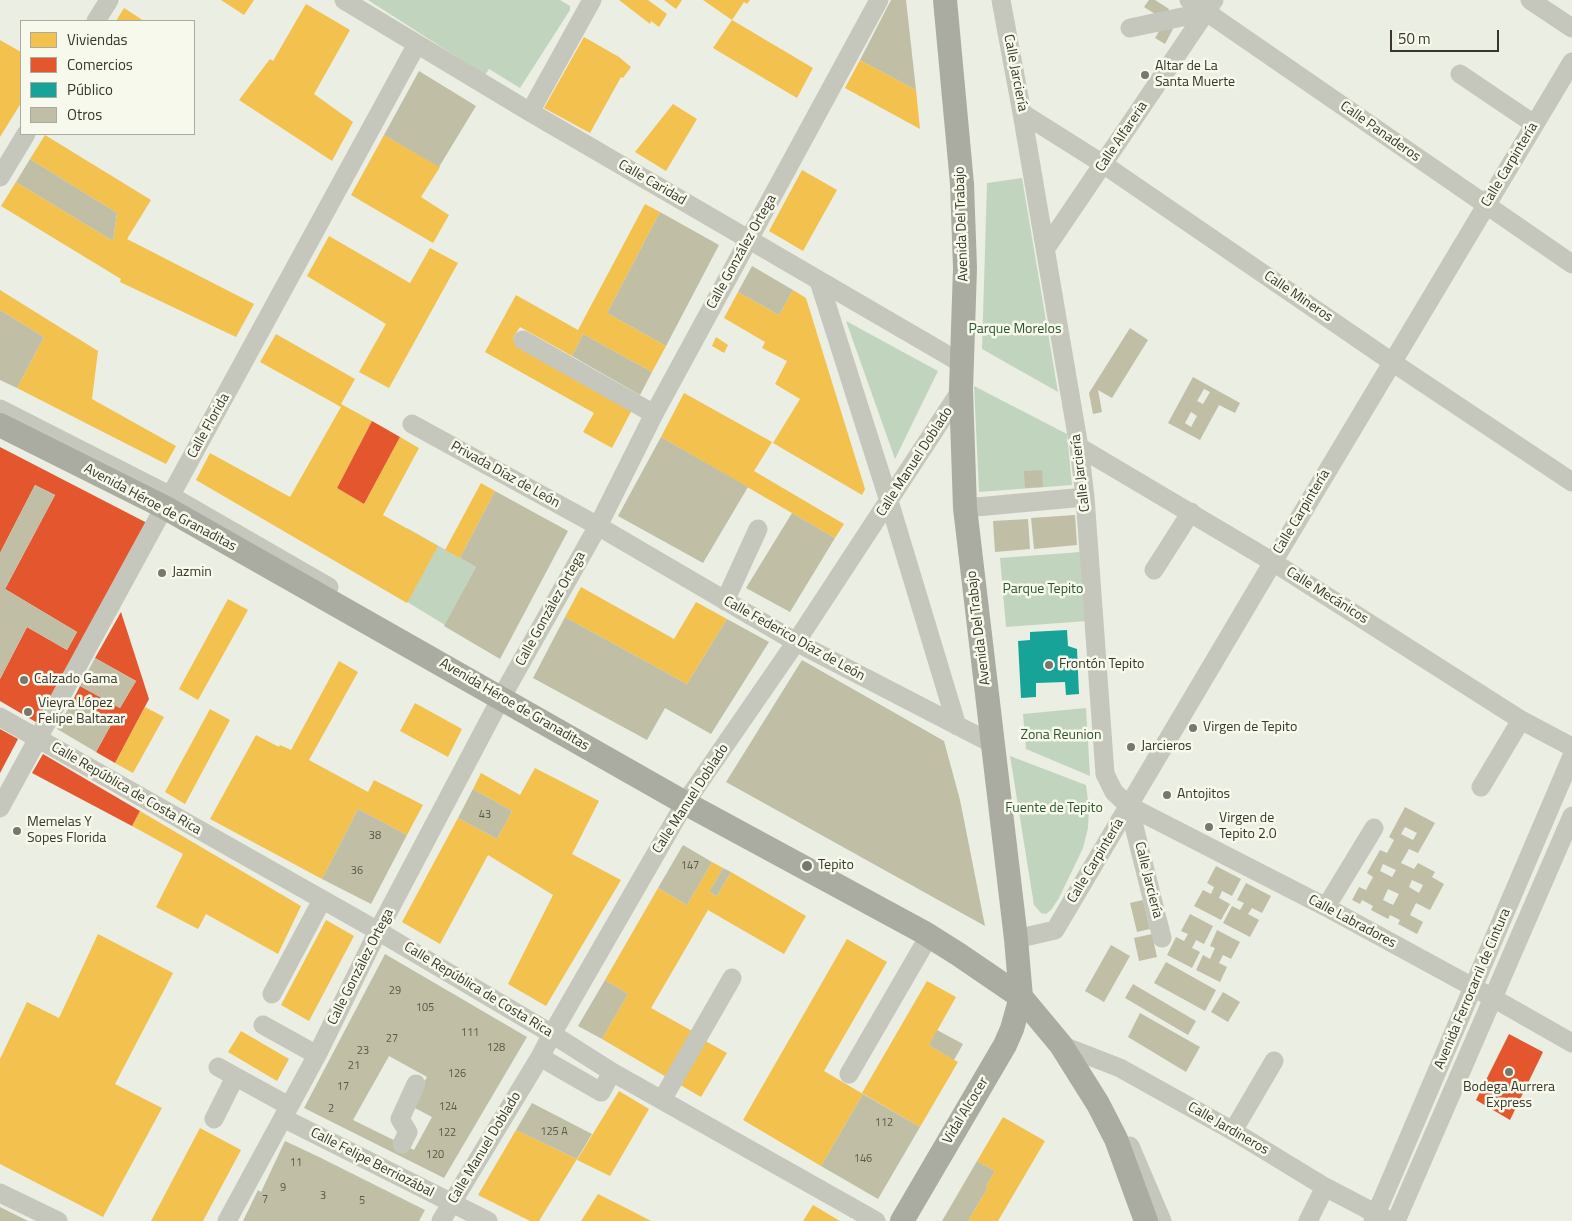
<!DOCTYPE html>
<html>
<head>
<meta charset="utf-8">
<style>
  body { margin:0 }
  #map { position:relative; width:1572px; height:1221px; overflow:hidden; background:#ebeee3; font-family:"Titillium Web",sans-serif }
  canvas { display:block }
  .legend { position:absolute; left:20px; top:20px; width:175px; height:115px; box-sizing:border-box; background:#f6f9eb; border:1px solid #aaab9e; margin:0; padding:6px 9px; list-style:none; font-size:15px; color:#38372a }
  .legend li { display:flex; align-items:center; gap:10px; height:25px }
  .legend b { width:25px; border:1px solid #aaab9e }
  .scale { position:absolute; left:1390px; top:30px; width:109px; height:22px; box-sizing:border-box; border:2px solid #38372a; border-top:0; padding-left:6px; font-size:15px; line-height:18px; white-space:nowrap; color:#38372a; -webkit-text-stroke:4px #f6f9eb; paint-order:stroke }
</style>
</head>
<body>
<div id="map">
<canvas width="1572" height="1221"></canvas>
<ul class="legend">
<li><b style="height:14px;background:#f2c14e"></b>Viviendas</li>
<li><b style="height:14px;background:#e4572e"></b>Comercios</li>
<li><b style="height:14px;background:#17a398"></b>Público</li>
<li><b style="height:14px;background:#c0bea5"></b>Otros</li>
</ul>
<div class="scale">50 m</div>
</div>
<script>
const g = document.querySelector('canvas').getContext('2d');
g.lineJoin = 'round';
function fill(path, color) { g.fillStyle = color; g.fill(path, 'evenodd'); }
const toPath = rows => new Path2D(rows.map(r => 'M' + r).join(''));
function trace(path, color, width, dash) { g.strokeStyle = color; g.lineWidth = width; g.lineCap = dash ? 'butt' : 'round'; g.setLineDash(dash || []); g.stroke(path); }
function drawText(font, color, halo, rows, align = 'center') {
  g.font = font + ' "Titillium Web",sans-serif'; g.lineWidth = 5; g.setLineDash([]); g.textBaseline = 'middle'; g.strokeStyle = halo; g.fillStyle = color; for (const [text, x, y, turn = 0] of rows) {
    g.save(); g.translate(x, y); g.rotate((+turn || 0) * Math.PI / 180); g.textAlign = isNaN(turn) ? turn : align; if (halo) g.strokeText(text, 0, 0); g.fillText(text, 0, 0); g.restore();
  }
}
const green = toPath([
  [368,0,560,0,570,6,570,10,520,88,489,69,485,75],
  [1022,178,1058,392,982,349,987,183],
  [846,321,938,371,895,459],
  [974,386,1067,434,1072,485,979,492],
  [407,528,476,567,445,625,378,584],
  [1081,552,1087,621,1006,627,1000,558],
  [1086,708,1090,776,1026,749,1023,714],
  [1010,756,1086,785,1089,808,1088,828,1083,848,1059,898,1051,910,1046,914,1041,913,1034,905]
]);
const homes = toPath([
  [221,0,254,0,244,15],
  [619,0,648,0,667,14,659,27,651,21,650,24],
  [664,0,682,0,676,9],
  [703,0,750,0,747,4,744,2,732,20],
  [306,4,350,30,314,94,353,122,332,161,239,100,270,59,273,61],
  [124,8,144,21,116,21],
  [732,20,813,68,797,98,713,48],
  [584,37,619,57,631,67,623,78,621,77,590,133,544,108],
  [0,40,21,52,21,103,0,137],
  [860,60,916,90,920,129,845,88],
  [673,104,697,119,666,171,635,152],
  [45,135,151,200,127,239,254,304,236,337,120,282,121,279,1,206,16,182,113,241,117,213,30,159],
  [384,135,440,167,421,197,449,215,433,243,351,195],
  [802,170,837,190,803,251,769,231],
  [645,204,660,212,607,313,666,346,652,372,583,334,572,356,520,327,513,338,634,406,612,448,583,432,594,413,485,352,516,295,578,330],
  [329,236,410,283,430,248,458,263,389,388,359,372,386,324,307,276],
  [0,290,98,351,92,399,176,446,166,464,17,388,44,337,0,310],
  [793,290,806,298,865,489,862,495,773,443,800,399,775,384,787,361,762,348,765,342,724,318,738,292,779,315],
  [276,334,355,379,341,404,372,421,337,488,364,504,400,437,419,448,383,515,438,546,407,603,196,480,210,453,290,497,341,407,260,362],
  [716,337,728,345,724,353,712,346],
  [684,393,772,442,754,471,844,524,835,538,661,437],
  [481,483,495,491,460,558,445,550],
  [581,587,674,639,696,602,727,619,687,684,565,617],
  [228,599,248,610,198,700,179,689],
  [339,661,358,672,309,760,368,792,374,780,423,805,407,835,358,809,322,879,210,819,256,735,279,747,280,745,291,750],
  [415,703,462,729,448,757,400,731],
  [145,707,164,717,133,773,115,763],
  [210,709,230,720,185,804,165,792],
  [535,768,599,801,572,854,621,880,546,1006,508,984,553,895,488,855,440,944,402,922,458,818,497,839,512,811,473,789,481,773,520,795],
  [140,811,301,906,278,954,206,914,198,929,156,907,183,854,132,826],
  [712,862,723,868,709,892,717,896,731,872,806,916,784,954,708,910,651,1008,694,1032,668,1078,602,1039,628,994,605,980,658,888,687,905],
  [326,920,354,936,309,1021,281,1005],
  [98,934,173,973,115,1084,162,1108,103,1217,0,1164,0,1059,27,1002,59,1018],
  [847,939,887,962,824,1071,863,1094,821,1166,743,1120],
  [927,981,956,997,929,1045,958,1062,920,1127,862,1093],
  [241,1031,289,1059,277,1081,228,1052],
  [702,1039,727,1053,701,1097,677,1083],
  [619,1091,649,1109,610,1176,577,1160],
  [1003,1117,1045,1141,998,1221,968,1221,988,1187,986,1186,995,1171,977,1161],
  [200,1128,241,1150,203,1221,151,1221],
  [516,1130,577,1159,539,1221,530,1221,478,1195],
  [598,1194,628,1209,651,1221,581,1221],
  [813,1205,840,1221,803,1221]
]);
const shops = toPath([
  [372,421,400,437,364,504,337,488],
  [0,447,149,524,41,725,0,701,0,679,27,627,67,650,77,632,5,589,55,495,35,485,0,553],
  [121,612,149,699,115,763,96,752,112,723,73,700,80,686,120,708,136,681,95,658],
  [0,729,18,739,0,773],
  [43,754,140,811,132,826,32,773],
  [1509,1034,1543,1052,1510,1120,1476,1100]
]);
const public = toPath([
  [1067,630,1068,646,1077,649,1079,694,1066,695,1065,682,1036,683,1036,697,1021,698,1018,641,1030,640,1030,632]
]);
const building = toPath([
  [891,0,906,0,916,90,860,60],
  [1149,0,1155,0,1169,9,1163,19,1144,7],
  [1167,26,1173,29,1165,44,1155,38,1161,28],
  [419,71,476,106,439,167,384,135],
  [30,159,117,213,113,241,16,182],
  [660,212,719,245,666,346,607,313],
  [752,266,793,290,779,315,738,292],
  [0,310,44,337,17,388,0,380],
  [1130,328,1148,340,1112,398,1098,390,1102,412,1093,414,1089,393],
  [583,334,652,372,640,395,572,356],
  [1193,377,1240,403,1235,413,1219,405,1200,440,1168,423],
  [1204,389,1210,392,1203,404,1197,401],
  [1191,412,1197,416,1191,427,1185,423],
  [661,437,748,487,703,563,618,516],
  [1042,470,1043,487,1025,488,1024,471],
  [35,485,55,495,5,589,77,632,67,650,27,627,0,679,0,553],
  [495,491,568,531,500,659,444,626,476,567,460,558],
  [792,513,835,538,790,612,746,588],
  [1075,515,1077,545,1034,549,1031,518],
  [1028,519,1030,549,995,552,993,521],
  [565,617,687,684,727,619,769,642,711,734,665,708,647,740,533,678],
  [95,658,136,681,120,708,80,686],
  [802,660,944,741,960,800,985,926,726,782],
  [73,700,112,723,96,752,57,729],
  [473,789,512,811,497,839,458,818],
  [1405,807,1435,823,1418,853,1409,849,1401,863,1414,869,1418,863,1435,872,1432,877,1444,884,1430,910,1416,903,1410,915,1423,922,1417,934,1398,924,1400,920,1390,915,1388,919,1371,910,1373,906,1362,900,1360,904,1352,900,1359,887,1366,890,1373,877,1367,873,1380,850,1387,853,1394,840,1389,837],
  [1405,827,1417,833,1413,840,1401,834],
  [1383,864,1396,870,1392,877,1380,871],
  [1412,880,1423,885,1419,893,1409,887],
  [1388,889,1399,894,1393,905,1383,900],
  [358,809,407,835,371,904,322,879],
  [683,845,712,862,687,905,658,888],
  [1216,866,1241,879,1232,896,1222,891,1219,898,1230,904,1221,920,1194,906,1203,890,1211,894,1214,887,1207,883],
  [723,868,731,872,717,896,709,892],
  [1246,883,1271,896,1262,913,1252,908,1248,914,1259,920,1250,937,1223,923,1232,906,1240,910,1244,903,1237,900],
  [1143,900,1150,929,1137,932,1130,903],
  [1190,914,1213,926,1204,944,1196,940,1192,948,1200,952,1192,968,1167,955,1176,937,1184,941,1188,934,1181,931],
  [1217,930,1240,942,1231,959,1223,955,1219,963,1227,967,1220,982,1196,970,1203,955,1210,959,1215,948,1210,946],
  [1152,934,1157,957,1139,961,1134,938],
  [1111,945,1130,956,1104,1002,1085,991],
  [385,954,527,1037,444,1178,304,1108],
  [389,1056,427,1077,411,1106,432,1117,414,1150,353,1120],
  [1166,962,1216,990,1205,1011,1154,983],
  [605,980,628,994,602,1039,578,1026],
  [1133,984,1196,1021,1188,1035,1125,998],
  [1223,992,1240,1002,1228,1022,1211,1012],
  [1140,1013,1200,1047,1186,1072,1128,1037],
  [937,1030,963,1044,954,1060,929,1045],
  [863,1094,920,1127,878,1199,821,1166],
  [532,1103,592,1134,577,1159,516,1130],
  [285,1141,319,1157,425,1210,419,1221,243,1221,258,1190,261,1192],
  [977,1161,995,1171,986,1186,988,1187,968,1221,942,1221],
  [0,1207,28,1221,0,1221]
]);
const minor = toPath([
  [344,0,530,112,961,363],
  [1001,0,1022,113,1079,447,1085,497,1105,774,1114,792,1129,806,1162,938],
  [1189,0,1572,264],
  [1530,0,1572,28],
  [96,21,109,0],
  [1130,28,1206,12],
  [1460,74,1534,124],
  [530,112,592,0],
  [1022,113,1103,164,1392,362,1572,482],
  [0,177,26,134],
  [1046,248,1214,0],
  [819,281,889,501,957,726],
  [523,340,654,414],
  [0,409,171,496,329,587],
  [412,424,598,526,796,642,993,744],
  [1079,447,1273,562,1521,720,1572,747],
  [965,508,1085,497],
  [1154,570,1191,512],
  [725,601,758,529],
  [0,717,378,931,552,1034,612,1072,876,1221],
  [1481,787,1521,720],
  [1129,806,1326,907,1493,998,1572,1043],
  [0,808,417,44],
  [1326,907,1374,828],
  [1016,939,1055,930,1273,562,1572,62],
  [272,994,322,900],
  [263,1025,317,1055],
  [1061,1045,1120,1068,1233,1131,1325,1187,1386,1219],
  [540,1057,601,1092,612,1072],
  [218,1067,289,1106],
  [849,1074,929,936],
  [662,1100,732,978],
  [283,1118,488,1221],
  [214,1119,235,1077],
  [1233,1131,1274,1061],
  [402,1144,408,1132,400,1119,416,1084],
  [1130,1146,1162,1221],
  [0,1193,58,1221],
  [227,1221,317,1055,378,931,501,698,598,526,654,414,879,0],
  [441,1221,540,1057,552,1034,685,803,796,642,961,390],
  [1308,1221,1325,1187],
  [1373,1221,1572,756],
  [1396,1221,1572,816]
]);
const major = toPath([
  [0,425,164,507,685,803,923,932,958,954,1021,997,1061,1045,1098,1104,1116,1139,1146,1221],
  [902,1221,1005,1045,1012,1029,1021,997,1016,939,965,508,961,390,965,268,962,184,945,0]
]);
const markers = [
  [1145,75,5,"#77776b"],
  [162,573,5,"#77776b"],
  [1049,665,5,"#77776b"],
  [24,680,5,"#77776b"],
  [28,712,5,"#77776b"],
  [1193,728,5,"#77776b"],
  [1131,747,5,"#77776b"],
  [1167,795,5,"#77776b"],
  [1209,827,5,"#77776b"],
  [17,831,5,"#77776b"],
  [807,866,6,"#77776b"],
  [1509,1072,5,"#77776b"]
];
const numberNames = [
  ["43",485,815],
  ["38",375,836],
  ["147",690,866],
  ["36",357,871],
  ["29",395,991],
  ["105",425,1008],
  ["111",470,1033],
  ["27",392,1039],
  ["128",496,1048],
  ["23",363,1051],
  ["21",354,1066],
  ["126",457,1074],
  ["17",343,1087],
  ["124",448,1107],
  ["2",331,1109],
  ["112",884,1123],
  ["125 A",554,1132],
  ["122",447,1133],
  ["120",435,1155],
  ["146",863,1159],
  ["11",296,1163],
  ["9",283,1188],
  ["3",323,1196],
  ["7",265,1200],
  ["5",362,1201]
];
const poiNames = [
  ["Altar de La",1155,67],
  ["Santa Muerte",1155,83],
  ["Jazmin",172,573],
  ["Frontón Tepito",1059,665],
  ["Calzado Gama",34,680],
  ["Vieyra López",38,704],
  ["Felipe Baltazar",38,720],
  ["Virgen de Tepito",1203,728],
  ["Jarcieros",1141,747],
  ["Antojitos",1177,795],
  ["Virgen de",1219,819],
  ["Tepito 2.0",1219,835],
  ["Memelas Y",27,823],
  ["Sopes Florida",27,839],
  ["Tepito",818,866],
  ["Bodega Aurrera",1509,1088,"center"],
  ["Express",1509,1104,"center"]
];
const streetNames = [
  ["Calle Jarciería",1015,73,79],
  ["Calle Panaderos",1380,132,35],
  ["Calle Alfareria",1122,137,-56],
  ["Calle Carpintería",1510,165,-59],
  ["Calle Caridad",652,183,30],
  ["Avenida Del Trabajo",962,224,-92],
  ["Calle González Ortega",742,252,-61],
  ["Calle Mineros",1298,297,34],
  ["Calle Florida",209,426,-61],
  ["Calle Manuel Doblado",915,462,-57],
  ["Calle Jarciería",1081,473,-97],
  ["Privada Díaz de León",505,475,29],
  ["Avenida Héroe de Granaditas",160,508,28],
  ["Calle Carpintería",1302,512,-59],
  ["Calle Mecánicos",1327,596,32],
  ["Calle González Ortega",551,609,-61],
  ["Avenida Del Trabajo",979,628,-97],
  ["Calle Federico Díaz de León",794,639,29],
  ["Avenida Héroe de Granaditas",514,705,30],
  ["Calle República de Costa Rica",126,789,30],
  ["Calle Manuel Doblado",691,799,-57],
  ["Calle Carpintería",1096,861,-59],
  ["Calle Jarciería",1148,880,76],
  ["Calle Labradores",1352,922,28],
  ["Calle González Ortega",361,967,-63],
  ["Avenida Ferrocarril de Cintura",1473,989,-67],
  ["Calle República de Costa Rica",478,990,31],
  ["Vidal Alcocer",966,1111,-59],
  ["Calle Jardineros",1228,1129,30],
  ["Calle Manuel Doblado",485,1148,-59],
  ["Calle Felipe Berriozábal",372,1163,27]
];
const parkNames = [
  ["Parque Morelos",1015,330],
  ["Parque Tepito",1043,590],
  ["Zona Reunion",1061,736],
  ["Fuente de Tepito",1054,809]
];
fill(green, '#c1d5be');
fill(homes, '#f2c14e');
fill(shops, '#e4572e');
fill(public, '#17a398');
fill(building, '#c0bea5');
trace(minor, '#c6c7bc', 19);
trace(major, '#aaaca1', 24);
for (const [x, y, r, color] of markers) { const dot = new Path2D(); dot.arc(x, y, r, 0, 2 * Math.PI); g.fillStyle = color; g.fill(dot); trace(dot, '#f6f9eb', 2); }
drawText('11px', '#5a5949', null, numberNames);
drawText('14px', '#38372a', '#f6f9eb', poiNames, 'left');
drawText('14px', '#38372a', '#f6f9eb', streetNames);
drawText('14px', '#2f5530', '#f6f9eb', parkNames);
</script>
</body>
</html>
